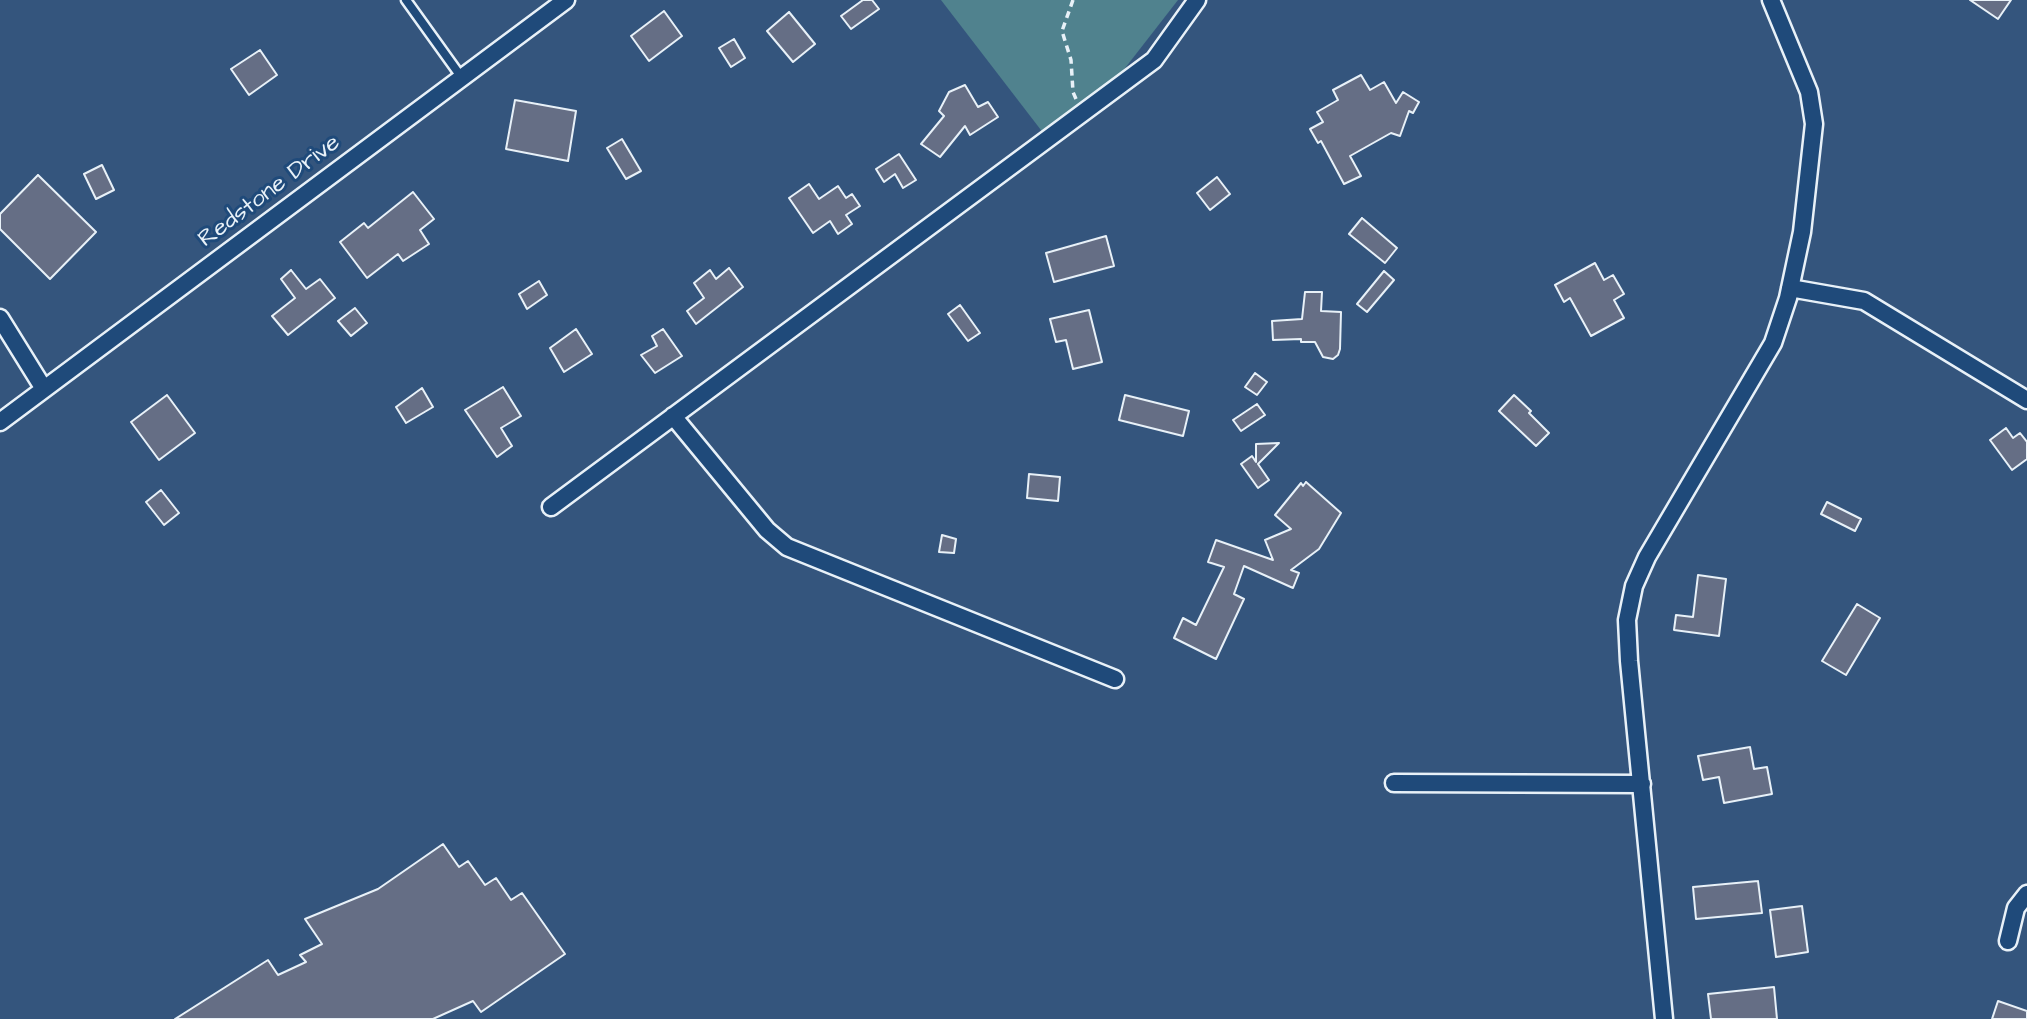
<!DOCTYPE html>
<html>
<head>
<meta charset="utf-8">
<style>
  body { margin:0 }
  canvas { display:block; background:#34557d }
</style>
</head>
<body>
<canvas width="2027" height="1019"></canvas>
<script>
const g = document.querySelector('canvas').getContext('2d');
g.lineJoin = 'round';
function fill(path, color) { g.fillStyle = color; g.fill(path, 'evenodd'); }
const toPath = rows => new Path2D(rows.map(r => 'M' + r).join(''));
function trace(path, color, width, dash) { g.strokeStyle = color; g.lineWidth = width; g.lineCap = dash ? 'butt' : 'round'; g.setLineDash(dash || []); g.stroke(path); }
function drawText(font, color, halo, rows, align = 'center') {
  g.font = font + ' "Architects Daughter",sans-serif'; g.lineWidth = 6; g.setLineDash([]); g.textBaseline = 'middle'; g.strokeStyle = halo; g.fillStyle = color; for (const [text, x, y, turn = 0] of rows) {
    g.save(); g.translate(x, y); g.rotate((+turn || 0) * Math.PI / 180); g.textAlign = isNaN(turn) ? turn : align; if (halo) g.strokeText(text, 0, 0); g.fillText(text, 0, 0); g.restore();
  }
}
const green = toPath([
  [941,0,1178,0,1122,72,1044,134]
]);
const building = toPath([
  [863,0,872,0,879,9,851,29,841,16,863,0],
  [1970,0,2011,0,1998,19,1970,0],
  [664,11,682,36,649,61,631,36,664,11],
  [789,12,815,44,793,62,767,31,789,12],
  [734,39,745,58,731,67,719,48,734,39],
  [260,50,277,75,249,95,231,69,260,50],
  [1361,75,1370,90,1384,82,1396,103,1403,92,1419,102,1413,113,1409,111,1400,136,1391,133,1350,156,1361,176,1344,184,1321,141,1318,143,1310,129,1323,122,1317,112,1338,100,1333,90,1361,75],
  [965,85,978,107,988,102,998,117,970,135,965,126,940,157,921,144,944,116,939,111,949,92,965,85],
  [515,100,576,111,568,161,506,149,515,100],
  [622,139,641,171,626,179,607,148,622,139],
  [899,154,916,180,903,188,895,174,884,182,876,169,899,154],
  [102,165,114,190,96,199,84,174,102,165],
  [38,175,96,232,50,279,0,229,0,214,38,175],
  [1217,177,1230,194,1210,210,1197,193,1217,177],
  [809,184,819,199,838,186,846,198,852,194,860,206,846,215,852,224,838,234,830,221,813,233,789,198,809,184],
  [413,192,434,219,420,230,429,244,403,261,398,254,367,278,340,242,364,223,368,228,413,192],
  [1362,218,1397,248,1385,263,1349,234,1362,218],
  [1106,236,1114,266,1054,282,1046,253,1106,236],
  [1595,263,1604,280,1613,275,1624,294,1614,300,1624,318,1591,336,1570,298,1564,302,1555,285,1595,263],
  [729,268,743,287,696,324,687,311,704,298,694,283,710,270,716,279,729,268],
  [291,270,306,289,320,279,335,298,288,335,272,316,295,298,281,279,291,270],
  [1384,271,1394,280,1367,312,1357,304,1384,271],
  [539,281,547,295,527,309,519,294,539,281],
  [1305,292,1322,292,1321,311,1341,312,1340,349,1338,355,1333,359,1323,357,1315,342,1301,342,1301,339,1273,340,1272,321,1302,319,1305,292],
  [960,305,980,333,968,341,948,314,960,305],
  [355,308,367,323,351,336,338,321,355,308],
  [1089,310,1102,362,1073,369,1066,340,1056,342,1050,319,1089,310],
  [576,329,592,354,564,372,550,348,576,329],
  [663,329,682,356,655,373,641,355,657,346,652,336,663,329],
  [1255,373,1267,382,1257,395,1245,387,1255,373],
  [503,387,521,416,501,428,512,446,497,457,465,410,503,387],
  [422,388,433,407,406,423,396,407,422,388],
  [167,395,195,433,159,460,131,422,167,395],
  [1125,395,1189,411,1183,436,1119,420,1125,395],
  [1514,395,1531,411,1529,413,1549,433,1536,446,1499,411,1514,395],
  [1257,404,1265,415,1241,431,1233,420,1257,404],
  [2006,428,2013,438,2020,433,2027,442,2027,459,2012,470,1990,440,2006,428],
  [1279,443,1258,464,1269,480,1258,488,1241,464,1252,456,1256,462,1256,444,1279,443],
  [1029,474,1060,477,1058,501,1027,498,1029,474],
  [1306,482,1341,513,1319,549,1291,570,1299,573,1293,588,1244,566,1234,594,1244,599,1216,659,1174,638,1183,618,1196,625,1224,567,1208,562,1216,540,1273,560,1265,540,1291,529,1275,515,1301,483,1303,486,1306,482],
  [161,490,179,513,164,525,146,502,161,490],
  [1827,502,1861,519,1855,531,1821,514,1827,502],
  [942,535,956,539,954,553,939,552,942,535],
  [1698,575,1726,579,1719,636,1674,630,1676,615,1693,617,1698,575],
  [1857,604,1880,618,1846,675,1822,661,1857,604],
  [1750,747,1754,769,1767,767,1772,794,1724,803,1719,777,1703,780,1698,756,1750,747],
  [443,844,459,867,468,861,485,885,496,878,511,900,522,893,565,954,481,1012,473,1001,433,1019,175,1019,268,960,278,975,306,962,300,955,322,944,305,919,378,889,443,844],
  [1758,881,1762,913,1696,919,1693,887,1758,881],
  [1802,906,1808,952,1776,957,1770,910,1802,906],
  [1774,987,1777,1019,1711,1019,1708,994,1774,987],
  [1998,1001,2027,1011,2027,1019,1992,1019,1998,1001]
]);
const path = toPath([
  [1073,0,1062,31,1071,60,1073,92,1076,99]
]);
const service = toPath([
  [406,0,462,78]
]);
const minor = toPath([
  [1790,288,1864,301,2027,400],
  [0,318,44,389],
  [673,416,767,530,787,547,1115,679],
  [0,422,566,0],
  [551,507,1154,60,1197,0],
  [1394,783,1642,784],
  [2008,941,2016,908,2027,894],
  [1664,1019,1629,661,1627,620,1634,586,1647,557,1773,343,1788,298,1802,232,1814,124,1809,92,1771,0]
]);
const streetNames = [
  ["Redstone Drive",270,192,-37]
];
fill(green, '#50828e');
fill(building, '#656e85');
trace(building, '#e8f1f8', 2);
trace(service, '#e8f1f8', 13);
trace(minor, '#e8f1f8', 21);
trace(path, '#e8f1f8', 3.5, [7, 5]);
trace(service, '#1f4a7a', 8);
trace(minor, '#1f4a7a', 16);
drawText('24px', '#e8f1f8', '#1f4a7a', streetNames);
</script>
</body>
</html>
